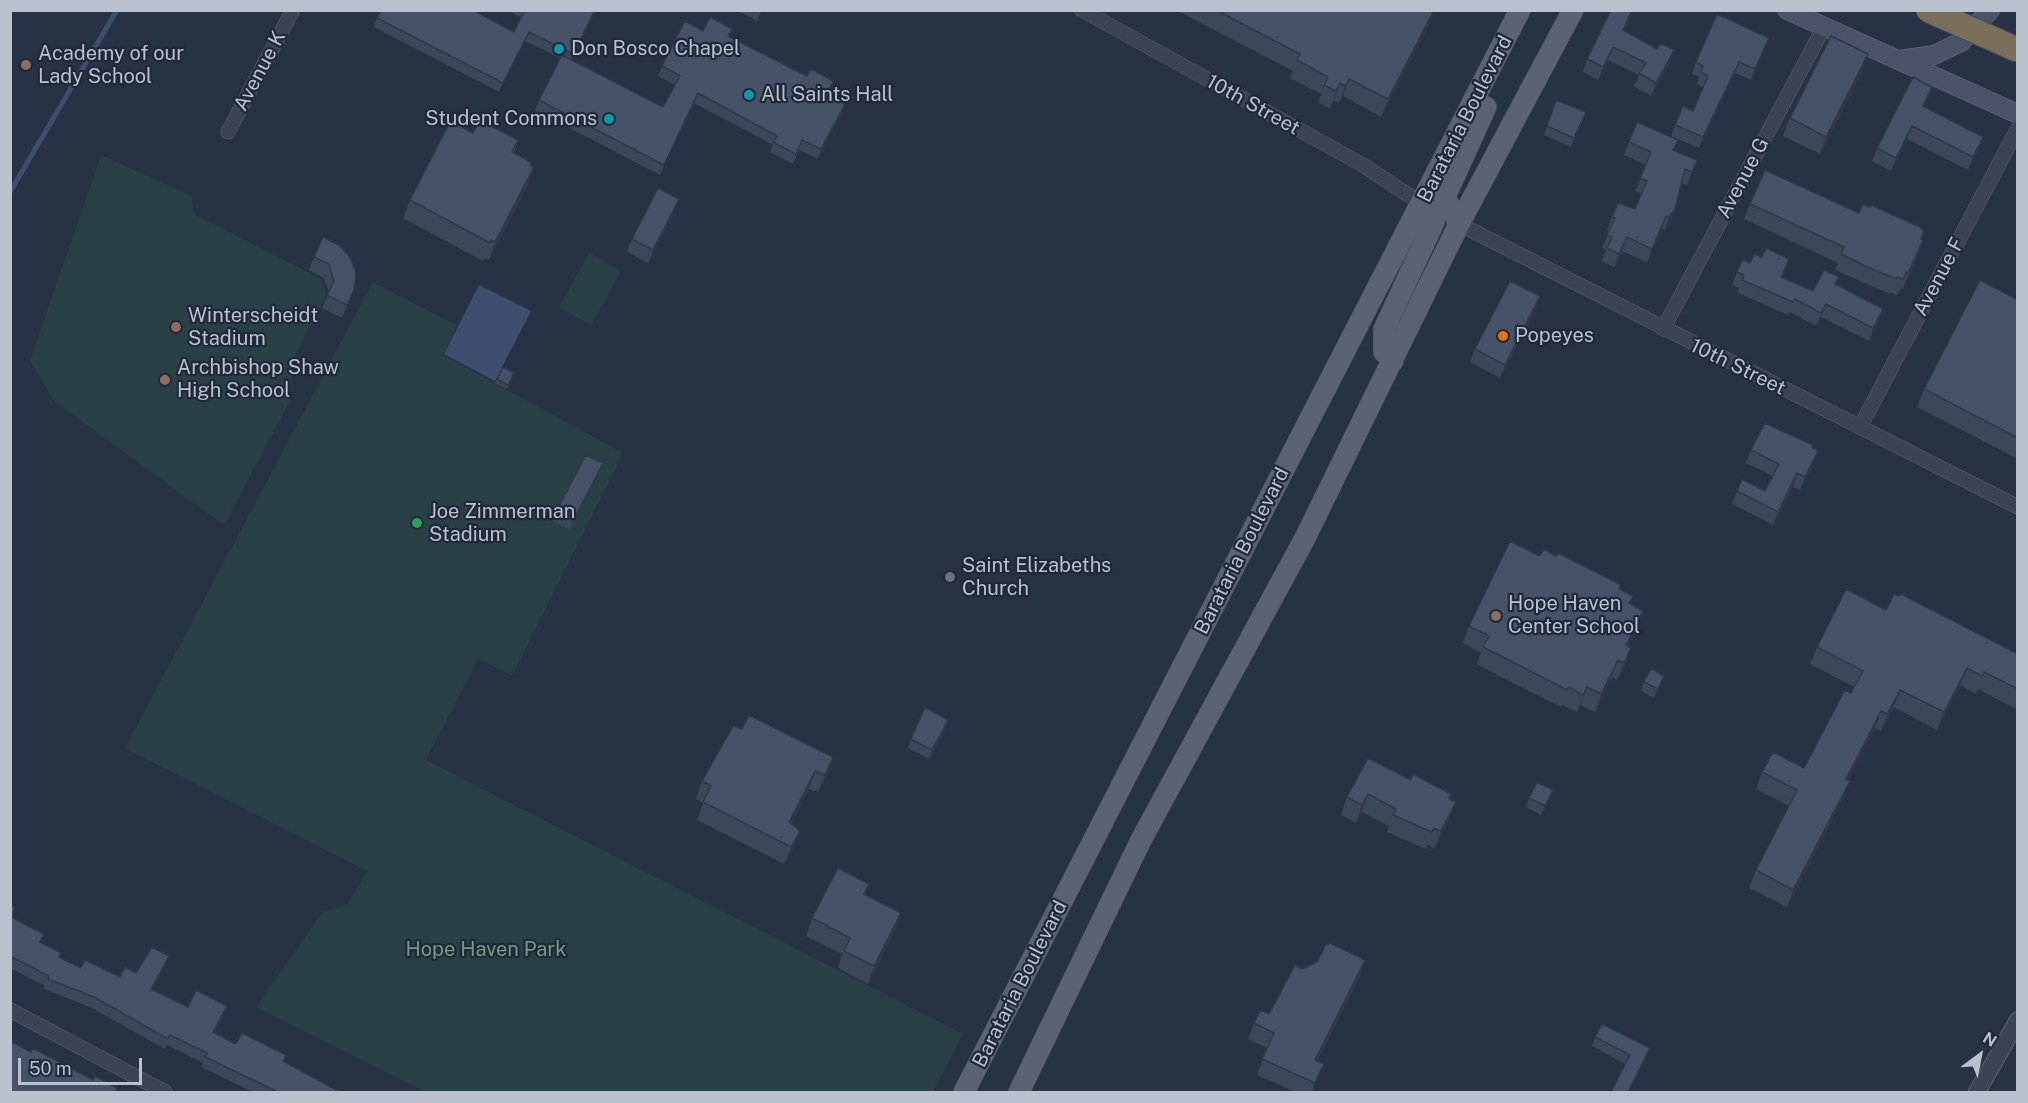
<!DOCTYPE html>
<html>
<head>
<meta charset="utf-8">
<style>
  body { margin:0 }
  #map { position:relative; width:2028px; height:1103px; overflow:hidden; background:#273245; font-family:"Public Sans",sans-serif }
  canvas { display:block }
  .frame { position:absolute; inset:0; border:12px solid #b9c0ce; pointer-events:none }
  .north { position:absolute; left:1950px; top:1025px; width:60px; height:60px; -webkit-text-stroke:4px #20293a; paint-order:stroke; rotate:32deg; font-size:16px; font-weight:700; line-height:24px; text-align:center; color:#b9c0ce }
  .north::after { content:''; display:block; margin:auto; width:21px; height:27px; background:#b9c0ce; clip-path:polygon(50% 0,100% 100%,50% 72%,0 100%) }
  .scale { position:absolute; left:18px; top:1058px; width:124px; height:27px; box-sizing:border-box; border:3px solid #b9c0ce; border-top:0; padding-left:8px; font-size:18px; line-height:21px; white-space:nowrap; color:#b9c0ce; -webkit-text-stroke:4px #20293a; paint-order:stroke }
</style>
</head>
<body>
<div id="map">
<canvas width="2028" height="1103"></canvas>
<div class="frame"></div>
<div class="north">N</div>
<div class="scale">50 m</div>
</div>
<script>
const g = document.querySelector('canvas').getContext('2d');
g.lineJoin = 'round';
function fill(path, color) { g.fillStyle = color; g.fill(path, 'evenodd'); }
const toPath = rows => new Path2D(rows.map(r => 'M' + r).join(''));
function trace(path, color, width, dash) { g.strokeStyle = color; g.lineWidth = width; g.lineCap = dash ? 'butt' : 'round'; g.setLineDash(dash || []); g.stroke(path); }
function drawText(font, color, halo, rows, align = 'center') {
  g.font = font + ' "Public Sans",sans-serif'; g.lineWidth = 4.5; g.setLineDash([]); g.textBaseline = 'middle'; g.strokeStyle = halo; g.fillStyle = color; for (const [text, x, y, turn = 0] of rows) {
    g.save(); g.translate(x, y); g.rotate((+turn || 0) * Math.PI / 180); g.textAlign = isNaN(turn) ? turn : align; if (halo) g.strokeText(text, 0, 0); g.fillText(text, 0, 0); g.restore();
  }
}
const green = toPath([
  [101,155,191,196,194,214,321,279,327,294,293,359,289,403,224,525,55,402,30,361],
  [589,253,621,271,591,325,559,307],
  [373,282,456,325,443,355,623,453,512,676,478,659,426,760,963,1034,933,1092,426,1092,256,1007,322,913,348,904,367,871,125,748]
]);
const water = toPath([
  [479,285,531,311,495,381,444,354]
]);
const stream = toPath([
  [10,192,117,10]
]);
const minor = toPath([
  [1082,10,1363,165,1422,204],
  [228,132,293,10],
  [1459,224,2018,507],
  [1663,329,1824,27],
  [1860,427,2018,128],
  [10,1010,165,1092]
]);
const tertiary = toPath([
  [1977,1092,2018,1020]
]);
const secondary = toPath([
  [1787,10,2018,114],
  [1899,60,1934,55,1961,42,1990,10]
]);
const primary = toPath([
  [1459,224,1445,197,1486,107],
  [1393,361,1384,352,1384,329,1434,222,1434,215,1422,204],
  [964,1092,1520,10],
  [1019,1092,1141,840,1305,538,1459,224,1573,10]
]);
const motorwayBridge = toPath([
  [1928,10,2018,50]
]);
const wall = toPath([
  [508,10,596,10,571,60,663,107,675,85,658,76,662,66,703,31,729,36,829,91,828,94,845,104,841,114,818,159,799,150,793,164,770,152,773,145,694,103,660,175,535,110,539,100,560,58,525,41,499,92,374,27,377,18,514,32,521,18],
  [741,10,762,10,757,21,740,12],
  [1176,10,1434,10,1429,24,1381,117,1343,96,1339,103,1334,101,1330,109,1318,102,1321,94,1290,78,1293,71],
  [1611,10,1633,10,1624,30,1657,49,1674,50,1669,64,1651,96,1634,86,1639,75,1608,60,1598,80,1583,72,1587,59],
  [1769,38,1751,80,1735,73,1699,148,1671,136,1675,125,1693,111,1703,87,1697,84,1699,77,1692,74,1696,62],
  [1862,72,1820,154,1783,136,1790,118],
  [1932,87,1924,107,1978,150,1968,170,1907,139,1891,171,1872,161,1877,148],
  [1556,100,1586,112,1571,147,1544,135],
  [453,126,473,133,518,140,514,153,530,165,528,185,489,260,485,258,483,261,403,218,410,200],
  [1629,142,1674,150,1697,160,1687,185,1681,183,1675,209,1670,222,1665,230,1662,229,1647,262,1622,251,1614,267,1602,261,1606,250,1602,248,1609,231,1607,230,1612,217,1635,209,1642,194,1635,191,1646,165,1624,155],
  [1750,204,1859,213,1869,207,1923,240,1918,255,1903,289,1901,288,1897,295,1891,292,1890,294,1835,270,1838,263,1744,219],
  [674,212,648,263,627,252,632,239],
  [323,237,354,290,342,318,322,308,329,292,324,278,309,270,314,257],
  [1762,257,1789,259,1782,278,1813,291,1836,284,1883,309,1878,322,1869,341,1821,317,1816,326,1790,312,1788,315,1738,293,1739,288,1732,285,1737,272,1750,263],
  [2018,300,2018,459,1917,407,1924,389],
  [1536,309,1500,378,1470,362,1475,349],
  [514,373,507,389,495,383,497,379],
  [1812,447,1818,451,1813,464,1800,490,1793,487,1773,525,1732,504,1737,491,1765,491,1773,476,1746,463,1751,450],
  [603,463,599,472,570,530,553,521,556,512],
  [1621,585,1619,589,1633,596,1630,604,1636,628,1628,646,1631,648,1625,665,1617,680,1612,677,1595,712,1580,705,1577,712,1562,705,1561,707,1499,676,1477,664,1481,653,1463,643,1469,626],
  [1886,610,2018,654,2018,710,1978,689,1976,694,1960,685,1937,730,1894,707,1881,731,1875,728,1848,780,1850,781,1843,798,1787,907,1749,888,1756,870,1789,806,1756,789,1762,772,1804,768,1854,687,1810,664,1817,647],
  [1664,676,1654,698,1641,691,1644,682],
  [948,720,945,729,929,759,908,748,911,739],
  [733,726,827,775,818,792,809,789,791,824,793,848,784,864,697,820,703,803,696,799,702,781],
  [1411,780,1451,794,1450,799,1456,802,1449,819,1434,849,1428,845,1426,849,1387,832,1389,826,1362,812,1356,823,1341,815,1347,797],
  [1529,798,1550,799,1541,815,1526,807],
  [869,884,865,895,901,913,895,931,868,984,838,968,842,954,806,936,812,918],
  [10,905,15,907,12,917,44,934,41,942,61,953,59,957,81,968,120,977,165,966,152,989,188,1007,227,1006,223,1016,214,1032,236,1044,286,1055,284,1062,340,1092,253,1092,201,1067,203,1063,167,1045,165,1049,90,1007,44,989,45,986,10,968],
  [1365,960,1360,976,1317,1061,1324,1064,1312,1092,1295,1092,1257,1075,1267,1048,1248,1039,1254,1023,1269,1014,1302,969],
  [1595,1037,1647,1057,1625,1064,1592,1046]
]);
const shadedWall = toPath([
  [595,10,596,10,569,63,573,54],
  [1434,10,1429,24,1381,117,1388,99],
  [1632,10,1630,18,1618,43,1623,30],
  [529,32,525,41,499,92,503,83],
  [1769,38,1765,49,1751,80,1755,69],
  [1613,47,1608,60,1598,80,1603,67],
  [1674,50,1669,64,1651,96,1656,83],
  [1868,54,1862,72,1820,154,1826,137],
  [1739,62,1735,73,1699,148,1703,137],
  [1349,79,1343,96,1339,103,1345,86],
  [1340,83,1334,101,1330,109,1336,91],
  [1932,87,1928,100,1918,119,1923,106],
  [698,93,694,103,660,175,664,165],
  [845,104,841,114,818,159,821,149],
  [1586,112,1583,121,1571,147,1574,138],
  [1912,126,1907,139,1891,171,1896,158],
  [1983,137,1978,150,1968,170,1973,157],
  [534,167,528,185,489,260,495,242],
  [679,199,674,212,648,263,653,250],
  [1675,209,1670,222,1665,230,1669,217],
  [1666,216,1662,229,1647,262,1652,249],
  [1627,237,1622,251,1614,267,1619,254],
  [1923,240,1918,255,1903,289,1908,273],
  [354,290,349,303,342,318,347,305],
  [1540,296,1536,309,1500,378,1505,365],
  [1826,304,1821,317,1816,326,1821,313],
  [1883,309,1878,322,1869,341,1873,328],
  [1818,451,1813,464,1800,490,1805,477],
  [603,463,599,472,570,530,573,521],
  [1797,473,1793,487,1773,525,1778,512],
  [1643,611,1636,628,1620,662,1626,645],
  [1631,648,1625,665,1617,680,1624,663],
  [1618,660,1612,677,1595,712,1601,694],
  [1967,668,1960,685,1937,730,1944,712],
  [1587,687,1580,705,1577,712,1583,695],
  [1900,690,1894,707,1881,731,1887,714],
  [1881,711,1875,728,1840,797,1846,779],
  [948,720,945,729,929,759,932,750],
  [833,757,827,775,818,792,825,775],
  [815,771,809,789,782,840,789,822],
  [1850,781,1843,798,1787,907,1793,890],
  [1553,790,1550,799,1541,815,1545,806],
  [1368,794,1362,812,1356,823,1362,805],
  [1456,802,1449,819,1434,849,1441,831],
  [800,831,793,848,784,864,791,847],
  [901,913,895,931,868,984,874,966],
  [169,956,165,966,147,999,151,989],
  [1365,960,1360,976,1309,1076,1315,1060],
  [227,1006,223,1016,209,1042,213,1032],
  [1650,1048,1647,1057,1629,1092,1628,1092],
  [1324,1064,1318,1080,1312,1092,1315,1083]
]);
const building = toPath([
  [381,10,473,10,514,32,525,10,595,10,573,54,529,32,503,83,377,18,381,10],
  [1216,10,1434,10,1388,99,1349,79,1345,86,1340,83,1336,91,1324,85,1328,77,1297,60,1300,54,1216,10],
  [1611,10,1632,10,1623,30,1657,49,1660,43,1674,50,1656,83,1639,73,1646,63,1613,47,1603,67,1587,59,1611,10],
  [1717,14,1769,38,1755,69,1739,62,1703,137,1675,125,1683,106,1693,111,1708,76,1701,72,1703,66,1696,62,1717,14],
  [710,17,732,29,728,36,807,76,811,69,833,81,827,94,845,104,821,149,802,140,796,154,773,142,777,136,698,93,664,165,539,100,562,55,663,107,680,76,662,66,685,21,703,31,710,17],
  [1831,36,1868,54,1826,137,1790,118,1831,36],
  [1913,77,1932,87,1923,106,1983,137,1973,157,1912,126,1896,158,1877,148,1913,77],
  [1556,100,1586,112,1574,138,1547,126,1556,100],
  [480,120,518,140,512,152,531,162,530,165,534,167,495,242,491,240,490,243,410,200,449,124,453,126,455,123,473,133,480,120],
  [1637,122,1678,140,1673,150,1697,160,1692,172,1685,169,1675,209,1669,217,1666,216,1652,249,1627,237,1619,254,1607,248,1612,237,1607,235,1615,218,1612,217,1618,203,1635,209,1647,181,1640,178,1651,152,1629,142,1637,122],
  [1765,170,1859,213,1863,204,1869,207,1871,205,1920,227,1924,231,1921,239,1923,240,1908,273,1906,272,1903,279,1897,277,1896,279,1865,266,1841,254,1844,247,1750,204,1765,170],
  [658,188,679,199,653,250,632,239,658,188],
  [323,237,339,245,350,257,356,273,354,290,347,305,327,295,334,281,329,264,314,257,323,237],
  [1766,248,1789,259,1781,277,1813,291,1824,270,1839,277,1835,284,1883,309,1873,328,1826,304,1821,313,1795,299,1793,302,1742,280,1744,275,1737,272,1743,259,1750,263,1754,254,1762,257,1766,248],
  [1980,280,2018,300,2018,438,1924,389,1980,280],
  [1510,281,1540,296,1505,365,1475,349,1510,281],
  [503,367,514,373,508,385,497,379,503,367],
  [1765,423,1813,445,1812,447,1818,451,1805,477,1797,473,1778,512,1737,491,1742,479,1765,491,1779,464,1751,450,1765,423],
  [586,455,603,463,573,521,556,512,586,455],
  [1510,541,1540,556,1544,549,1556,556,1558,553,1598,573,1621,585,1619,589,1633,596,1629,603,1643,611,1626,645,1631,648,1624,663,1618,660,1601,694,1587,687,1583,695,1569,687,1567,690,1505,658,1483,647,1489,636,1469,626,1510,541],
  [1846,589,1886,610,1894,594,1899,596,1901,594,2018,654,2018,689,1984,672,1982,676,1967,668,1944,712,1900,690,1887,714,1881,711,1846,779,1850,781,1793,890,1756,870,1797,790,1762,772,1773,752,1804,768,1845,690,1851,693,1863,671,1817,647,1846,589],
  [1651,668,1664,676,1658,689,1644,682,1651,668],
  [925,707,948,720,932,750,911,739,925,707],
  [749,715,833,757,825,775,815,771,789,822,800,831,791,847,703,802,711,786,702,781,733,726,742,729,749,715],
  [1368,758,1411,780,1413,774,1451,794,1449,799,1456,802,1441,831,1434,828,1432,832,1393,815,1396,809,1368,794,1362,805,1347,797,1368,758],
  [1537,782,1553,790,1545,806,1529,798,1537,782],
  [838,868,869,884,864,894,901,913,874,966,844,951,850,938,812,918,838,868],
  [10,905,15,907,11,917,44,934,40,942,61,953,59,957,81,968,85,960,120,977,125,967,136,973,152,947,169,956,151,989,188,1007,196,990,227,1006,213,1032,236,1044,242,1033,286,1055,283,1061,340,1092,278,1092,205,1057,207,1053,170,1035,168,1039,94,997,48,979,49,976,10,956,10,905],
  [1330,943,1365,960,1315,1060,1324,1064,1315,1083,1262,1059,1274,1033,1254,1023,1261,1010,1269,1014,1295,965,1302,969,1317,962,1325,946,1330,943],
  [1602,1024,1650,1048,1628,1092,1611,1092,1630,1055,1595,1037,1602,1024],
  [10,1041,31,1052,33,1048,93,1080,95,1076,117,1088,116,1091,119,1092,10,1092,10,1041]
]);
const markers = [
  [559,49,6,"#0f9aa8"],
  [26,65,6,"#8d6e63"],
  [749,95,6,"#0f9aa8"],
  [609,119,6,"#0f9aa8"],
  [176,327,6,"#8d6e63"],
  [1503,336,6,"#e8710a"],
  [165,380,6,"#8d6e63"],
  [417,523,6,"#2e9e5b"],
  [950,577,6,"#6b7280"],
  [1496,616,6,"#8d6e63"]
];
const poiNames = [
  ["Don Bosco Chapel",571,49],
  ["Academy of our",38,54],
  ["Lady School",38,77],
  ["All Saints Hall",761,95],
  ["Student Commons",597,119,"right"],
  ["Winterscheidt",188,316],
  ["Stadium",188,339],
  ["Popeyes",1515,336],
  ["Archbishop Shaw",177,368],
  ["High School",177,391],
  ["Joe Zimmerman",429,512],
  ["Stadium",429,535],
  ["Saint Elizabeths",962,566],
  ["Church",962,589],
  ["Hope Haven",1508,604],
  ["Center School",1508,627]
];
const streetNames = [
  ["Avenue K",260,71,-62],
  ["10th Street",1253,105,29],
  ["Barataria Boulevard",1465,119,-63],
  ["Avenue G",1743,178,-62],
  ["Avenue F",1939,277,-62],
  ["10th Street",1738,367,26],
  ["Barataria Boulevard",1242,551,-63],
  ["Barataria Boulevard",1020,984,-63]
];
const parkNames = [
  ["Hope Haven Park",486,950]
];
fill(green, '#294146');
fill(water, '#3d4e6e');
trace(stream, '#3d4e6e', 5);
trace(minor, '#5a6272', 15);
trace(tertiary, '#5a6272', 18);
trace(secondary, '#5a6272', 20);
trace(primary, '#454d5e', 22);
trace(minor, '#3c4454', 14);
trace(tertiary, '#3c4454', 16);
trace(secondary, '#4a5367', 18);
trace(primary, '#5a6374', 21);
trace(motorwayBridge, '#464f5f', 26, []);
trace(motorwayBridge, '#7a6f59', 24);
fill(wall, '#3c4759');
fill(shadedWall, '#313948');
fill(building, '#465267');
trace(building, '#313948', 1.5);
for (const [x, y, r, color] of markers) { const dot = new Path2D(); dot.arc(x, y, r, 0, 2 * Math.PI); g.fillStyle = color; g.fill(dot); trace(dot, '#20293a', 2); }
drawText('20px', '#b9c0ce', '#20293a', poiNames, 'left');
drawText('20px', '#b9c0ce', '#20293a', streetNames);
drawText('20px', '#709f7e', '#20293a', parkNames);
</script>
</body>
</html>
